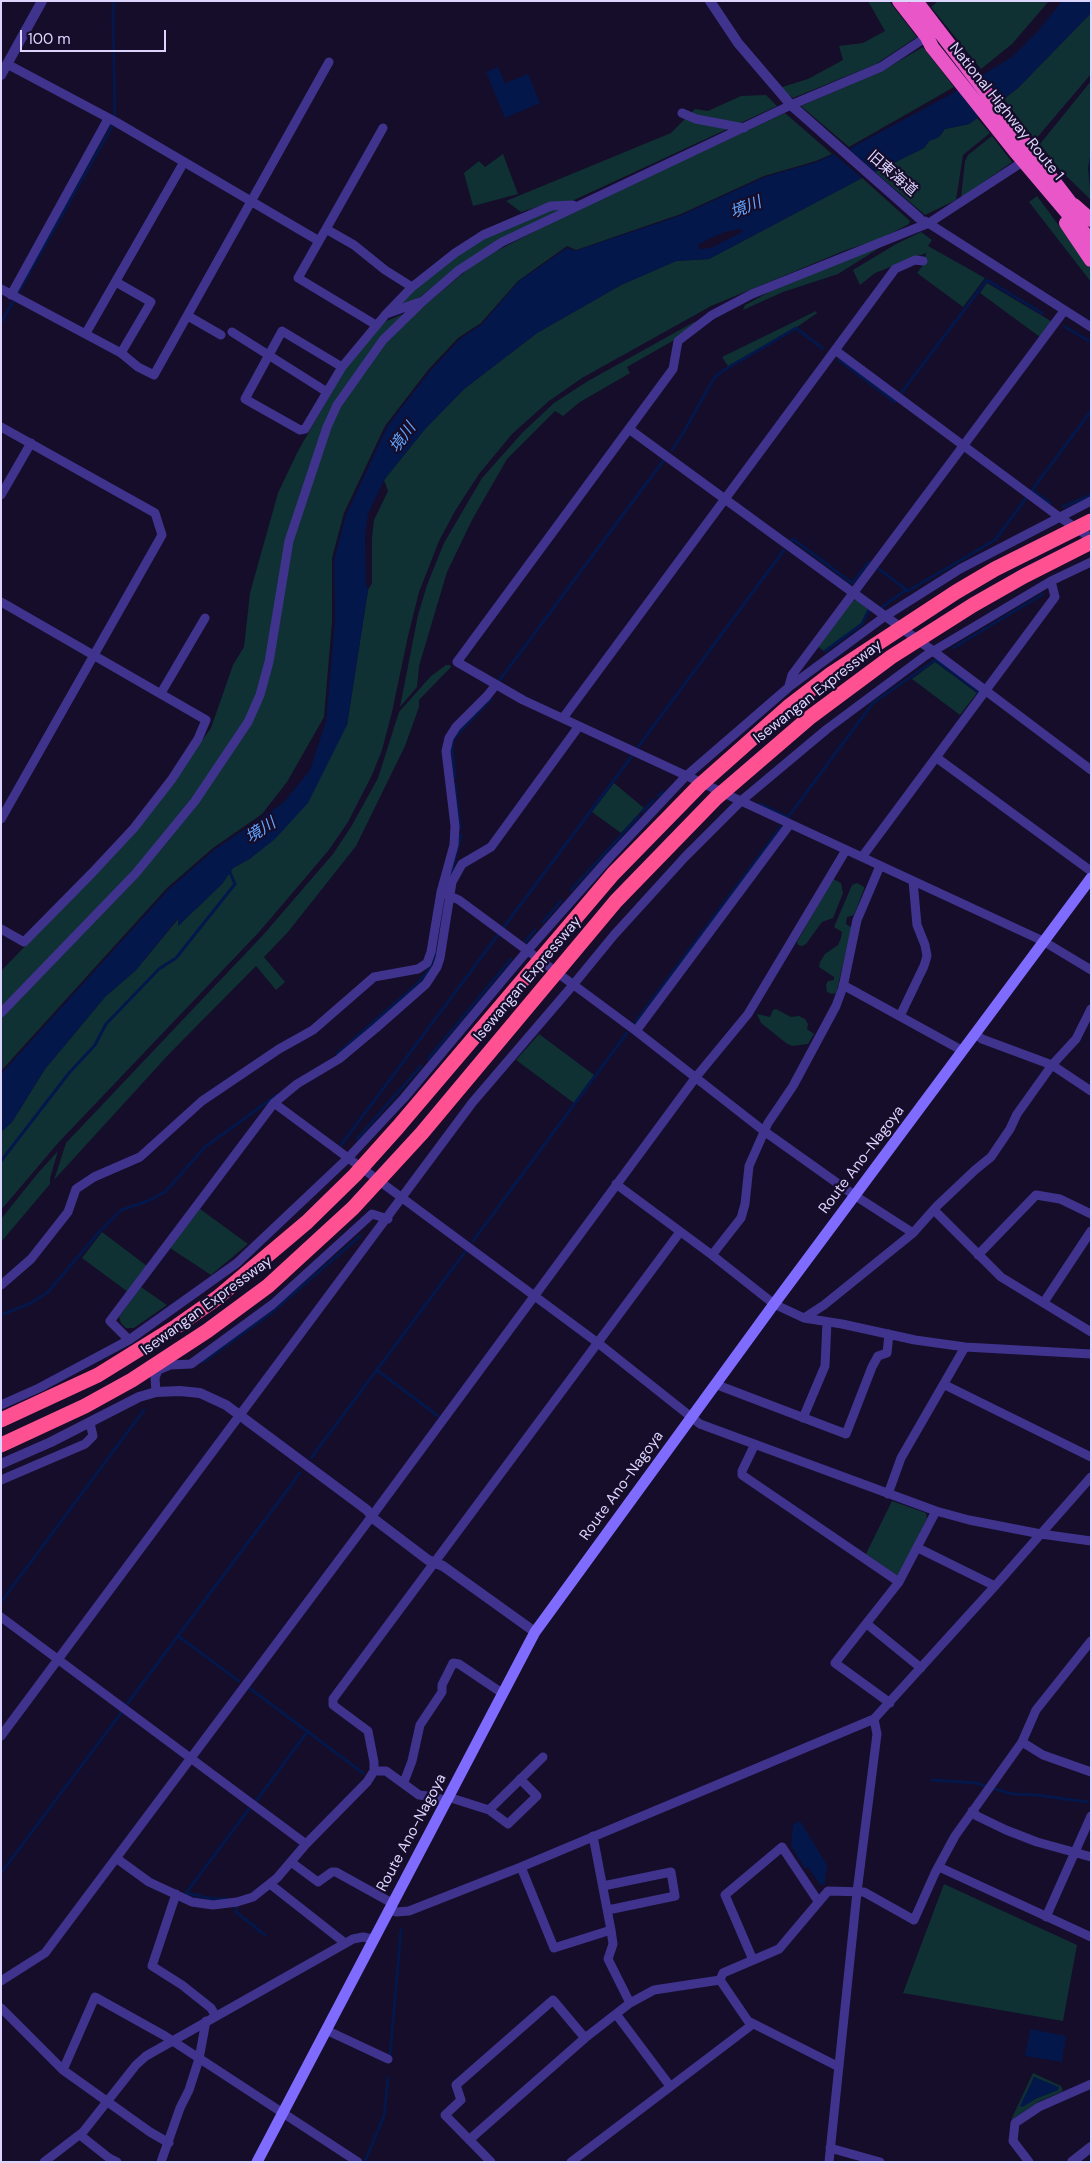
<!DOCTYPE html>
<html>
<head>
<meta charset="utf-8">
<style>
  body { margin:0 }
  #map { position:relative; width:1092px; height:2163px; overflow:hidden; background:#150d29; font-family:"DM Sans",sans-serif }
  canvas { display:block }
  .frame { position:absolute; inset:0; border:2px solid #ded5ff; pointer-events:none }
  .scale { position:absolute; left:20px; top:30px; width:146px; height:22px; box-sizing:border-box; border:2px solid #ded5ff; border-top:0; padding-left:6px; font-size:15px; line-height:18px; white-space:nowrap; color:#ded5ff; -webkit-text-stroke:4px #150d29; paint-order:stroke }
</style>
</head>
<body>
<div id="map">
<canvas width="1092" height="2163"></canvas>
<div class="frame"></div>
<div class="scale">100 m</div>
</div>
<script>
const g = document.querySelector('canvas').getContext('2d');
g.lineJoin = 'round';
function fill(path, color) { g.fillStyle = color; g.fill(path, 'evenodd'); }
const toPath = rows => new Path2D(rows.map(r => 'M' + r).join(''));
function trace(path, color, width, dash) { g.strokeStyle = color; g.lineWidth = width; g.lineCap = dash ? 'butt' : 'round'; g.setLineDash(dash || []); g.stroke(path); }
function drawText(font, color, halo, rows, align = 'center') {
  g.font = font + ' "DM Sans","Noto Sans JP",sans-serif'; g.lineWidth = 4.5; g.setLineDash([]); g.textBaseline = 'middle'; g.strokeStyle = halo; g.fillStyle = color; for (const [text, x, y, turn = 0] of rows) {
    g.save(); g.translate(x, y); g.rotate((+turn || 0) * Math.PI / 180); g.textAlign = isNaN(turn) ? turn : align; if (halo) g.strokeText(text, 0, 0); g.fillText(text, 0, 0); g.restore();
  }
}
const green = toPath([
  [868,1,889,1,917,37,876,64,793,98,779,88,808,79,843,60,839,46,863,43,885,31],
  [938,1,1049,1,1012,44,981,69,931,7],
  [1091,13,1091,74,1035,140,1004,99,1018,88],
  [923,47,954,87,849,147,801,106,882,71],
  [1091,81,1091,151,1088,168,1091,200,1061,171,1040,144],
  [766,95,777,106,572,201,550,203,521,212,506,201,671,133,695,109,708,111,741,96],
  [785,113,832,154,816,161,764,176,681,214,576,250,567,246,518,281,481,323,458,338,428,370,385,426,344,513,332,558,332,621,324,717,287,782,262,814,213,848,167,888,1,1071,1,971,65,905,160,799,211,728,233,665,244,647,250,593,278,493,298,451,345,369,384,322,425,305,479,260,578,209],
  [977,118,990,133,963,155,956,200,925,215,875,172,924,148,929,141,939,137,945,129,969,124],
  [992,136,1012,162,961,198,965,161,968,155],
  [503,154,518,194,473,206,464,173,479,161,485,167],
  [862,178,910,221,909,224,880,239,846,250,711,306,582,378,549,401,512,434,479,474,455,511,439,541,419,592,408,636,392,712,382,750,372,775,348,822,328,851,260,931,58,1143,1,1210,1,1132,12,1122,45,1069,105,997,136,970,179,918,178,926,222,884,233,868,251,858,347,725,368,590,372,583,372,538,374,520,388,491,384,480,425,429,464,389,537,333,621,285,676,261,709,259],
  [1037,196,1091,269,1091,282,1029,202],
  [551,208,562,209,500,239,457,267,420,297,397,307,412,291,456,254,485,237],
  [921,232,932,240,928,246,985,278,963,307,917,273,924,264,926,253,875,273,860,285,853,270,896,244],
  [892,240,838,274,783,292,743,310,745,305,773,290],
  [987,283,1051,321,1040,337,980,293],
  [816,311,817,313,797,327,728,366,722,357],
  [694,322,696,323,676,339,627,367,630,373,580,402,563,416,555,411,507,459,472,520,447,572,419,666,417,687,400,707,418,615,427,585,444,543,482,478,523,432,554,403,588,381],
  [856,600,868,609,861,624,824,651,817,646,851,601],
  [935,662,977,693,960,715,912,679],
  [446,665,450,665,451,667,419,700,419,707,405,746,356,846,288,932,264,957,285,982,276,990,256,966,169,1054,54,1180,66,1143,264,934,333,854,351,827,378,778,399,712,431,676],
  [614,783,644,808,621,833,592,812],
  [833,879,841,883,843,893,833,918,822,922,806,944,802,946,798,945,797,942],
  [857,883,864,887,864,889,854,915,847,917,846,924,852,928,836,993,832,994,827,992,826,985,828,981,834,980,834,977,819,967,820,962,825,954,838,945,841,938,842,932,834,927,852,885],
  [776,1009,791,1017,799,1016,805,1019,808,1024,807,1029,814,1034,808,1044,792,1046,786,1043,761,1023,757,1014,770,1017,773,1010],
  [539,1034,594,1075,574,1103,516,1060],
  [58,1151,50,1178,50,1184,1,1242,1,1219,38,1173],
  [200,1209,248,1244,211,1275,170,1248],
  [102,1232,147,1266,128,1292,82,1258],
  [141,1287,167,1305,134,1328,126,1328,121,1323,119,1317],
  [892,1501,926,1513,927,1518,900,1574,896,1575,866,1554],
  [944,1884,1077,1945,1063,2021,903,1993],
  [1033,2073,1061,2086,1063,2091,1038,2102,1011,2120],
  [1034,2077,1058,2090,1037,2098,1022,2107]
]);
const water = toPath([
  [1062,1,1091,1,1091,13,1018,88,969,124,945,129,939,137,929,141,924,148,875,172,849,149,953,93,1012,57,1038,31],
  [498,67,505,83,528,74,540,103,505,118,486,72],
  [834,154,862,178,709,259,676,261,621,285,537,333,464,389,425,429,384,480,368,514,365,536,366,583,368,590,347,725,308,803,275,839,251,858,233,868,222,884,178,926,178,918,136,970,105,997,45,1069,12,1122,1,1132,1,1074,168,890,214,850,283,803,310,770,326,721,335,620,334,560,346,515,387,427,429,372,460,339,482,324,519,281,567,248,575,251,682,215,765,177,817,162],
  [740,229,744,231,711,248,699,249,698,245,708,239,725,232],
  [800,1821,827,1865,825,1883,821,1886,808,1867,805,1869,791,1846,793,1825],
  [1030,2029,1066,2036,1062,2062,1025,2056],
  [1034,2077,1059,2087,1058,2090,1037,2098,1022,2107,1020,2106]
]);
const stream = toPath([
  [1091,159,1091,178],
  [1,323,111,128,115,115,113,14,114,1],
  [1065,327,1091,342],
  [839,360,895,402,896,400],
  [901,393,987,280,1042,313],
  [672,450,682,435,714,378,721,372,796,328,822,348],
  [1050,503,1032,490,1091,411],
  [1063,507,1091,495],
  [790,542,793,539,852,583,869,562,870,563],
  [879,569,908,591,995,540,1027,497],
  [882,607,906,590],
  [953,648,1043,594],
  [825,651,862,624,869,610],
  [499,681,663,461],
  [638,747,784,550],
  [455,778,452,745,454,738,491,699],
  [455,784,460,829],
  [658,796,663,792],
  [760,804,788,817,873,703,935,660,979,692,978,694],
  [642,812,654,800],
  [450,877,461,835],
  [571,890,639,816],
  [543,922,561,901],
  [503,928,632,756],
  [525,942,535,930],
  [634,1024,781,827],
  [337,1054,415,986,430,969,438,947],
  [428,1059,511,959],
  [357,1139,421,1066],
  [341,1145,498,935],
  [1,1161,69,1073,95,1045,106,1024,159,969,176,958,235,884,229,870],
  [473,1241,627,1033],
  [1,1315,31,1303,48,1292,100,1231,121,1210,148,1201,165,1192,205,1147,277,1095],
  [203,1362,271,1313,360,1236],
  [377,1370,438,1416],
  [311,1458,465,1252],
  [1,1602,144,1410],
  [178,1636,239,1681],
  [248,1687,363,1773],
  [127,1704,300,1473],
  [932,1780,977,1783,987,1787],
  [995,1789,1013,1794,1037,1795,1087,1802],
  [256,1801,308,1731],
  [1,1873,121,1713],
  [228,1899,213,1899,186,1893,249,1809],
  [236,1907,236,1912,265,1935],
  [390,2055,401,1930],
  [365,2161,384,2116,388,2078]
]);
const minor = toPath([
  [7,64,116,122,319,241,326,229,354,245,385,270,412,287,386,314],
  [682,113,696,119,744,128],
  [1024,161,929,223,752,294,712,315,678,341,673,369,457,662,523,700,1043,941,1091,970],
  [925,221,1091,327],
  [326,229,383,128],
  [319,241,298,278,376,325],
  [116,282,151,302,121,353],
  [412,287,455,253,483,235,551,206,573,205],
  [1,289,121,353,138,367,154,375,329,62],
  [11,295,108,119],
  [188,316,221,335],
  [232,332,327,392],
  [86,333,184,162],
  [835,350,1058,516,1091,538],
  [342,367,282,331,245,399,300,430,305,429,342,367,386,314,420,302],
  [1,427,155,513,162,535,1,819],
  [629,429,933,651,1091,770],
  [1,495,31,443],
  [1,602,206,720,198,739,172,779,134,828,92,873,24,942,1,929],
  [789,686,792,675,1064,311],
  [161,693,205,618],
  [563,718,895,269,915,260,923,261],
  [937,758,1091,871],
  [862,857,1055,597,1051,581],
  [441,892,454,845,455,826,446,751,449,738,456,727,487,696,495,686],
  [843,985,963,1051],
  [1,1013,136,873,195,801,248,722,260,695,269,662,289,541,327,427,337,405,383,340,423,301,459,270,502,242,791,105,881,67,931,34],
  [900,1016,924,966,927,956,925,945,917,925,913,881],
  [636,1031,790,824],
  [976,1034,982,1039,1052,1065,1091,1091],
  [274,1103,598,1343,700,1424,936,1511,969,1520,1041,1534,1091,1541],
  [616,1184,712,1255,774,1304,804,1318,842,1324,915,1340,965,1347,1091,1354],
  [934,1210,1001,1277,1091,1332],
  [712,1255,741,1218,745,1204,749,1166,768,1123,793,1086,836,1006,843,987,857,920,880,866],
  [978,1255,1036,1195,1060,1199,1091,1214],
  [1,1285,31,1259,68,1212,76,1189,94,1177,140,1157,202,1101,279,1049,313,1030,374,977,418,969,427,963,431,952,441,892,459,900,636,1031,764,1131,854,1195,913,1233],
  [1044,1302,1091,1231],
  [804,1318,824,1305,913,1233,937,1206,975,1170,991,1157,1010,1129,1017,1114,1052,1065,1076,1039,1091,1009],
  [129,1340,110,1321,274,1103,297,1084,339,1059,376,1028,426,984,437,967,440,958,452,882,462,864,491,847,579,726],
  [716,1383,720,1386,846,1434,872,1367,878,1356,887,1353,889,1334],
  [945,1385,1091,1457],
  [156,1392,155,1378,158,1370,170,1365,191,1364,273,1304,372,1214,388,1219],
  [1,1405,39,1388,129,1340,237,1263,348,1158,404,1098,527,951,611,856,685,777,789,687,884,617,960,569,1091,501],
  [803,1418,825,1366,827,1322],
  [755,1444,742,1471,742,1475,899,1582],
  [1,1480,85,1444,93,1436,90,1423],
  [888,1494,901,1458,965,1347],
  [918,1548,995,1586],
  [1,1617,306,1844],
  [867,1624,921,1668],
  [890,1703,835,1663,899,1582,936,1511],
  [1,1736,472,1103,573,985,614,935,685,857,741,801,827,729,925,656,1051,581,1091,562],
  [1022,1742,1043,1755,1091,1772],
  [374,1771,386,1771,419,1795,436,1797,445,1801],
  [404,1782,412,1761,420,1725,442,1692,442,1685,453,1663,459,1664,502,1693],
  [448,1797,489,1810,508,1824,537,1796,520,1779],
  [489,1810,543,1757],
  [972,1811,977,1816,1006,1830,1037,1842,1091,1857],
  [593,1836,611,1930,613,1944,608,1959,630,2003],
  [116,1858,149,1882,192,1902,213,1905,237,1902,253,1897,277,1878,306,1844,367,1782,374,1771,374,1762,368,1731,333,1705,333,1699,680,1232],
  [291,1862,318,1882,332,1872,336,1872,392,1903],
  [521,1867,554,1948,611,1930],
  [939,1867,1091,1937],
  [270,1884,345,1943],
  [603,1886,671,1872,675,1896,608,1910],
  [176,1894,152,1966,182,1985,211,2008,215,2015],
  [388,1910,396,1912,409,1911,521,1867,874,1719,995,1586,1091,1477],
  [1046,1917,1091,1816],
  [753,1960,725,1895,782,1847,818,1901],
  [720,1980,723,1973,779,1949,828,1891,864,1892,914,1920,935,1873,955,1836,1022,1742,1036,1710,1091,1641],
  [720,1980,748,2021,839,2067],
  [1,1981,45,1953,372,1516,696,1077,748,1014,846,850],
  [1,2008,63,2070,150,2132,169,2143],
  [616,2014,670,2086],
  [326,2030,388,2059],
  [63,2070,95,1997,165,2036,358,2162],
  [80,2135,109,2158,117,2162],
  [469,2140,585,2038,630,2003,654,1990,720,1980],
  [830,2148,880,2162],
  [44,2162,83,2132,136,2065,146,2056,353,1939,363,1937,373,1939],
  [161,2162,180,2108,189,2090,199,2059,206,2021],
  [491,2162,445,2115,461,2100,456,2085,553,2000,585,2038],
  [571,2162,753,2024],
  [829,2162,857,1892,877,1734,874,1719],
  [1029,2162,1013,2141,1015,2123,1039,2107,1091,2084]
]);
const tertiary = toPath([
  [710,1,738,43,791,105,919,218],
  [1,75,42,1],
  [1,1464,51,1442,139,1397,156,1392,180,1391,200,1393,226,1405,367,1510,374,1519,428,1560,443,1566,535,1632],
  [1072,2162,1091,2147]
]);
const secondary = toPath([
  [257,2162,535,1632,774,1304,1091,878]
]);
const trunk = toPath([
  [899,1,927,37,932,47,1014,150,1091,241],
  [916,1,1076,210],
  [1074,205,1091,220],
  [1066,223,1091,260]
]);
const motorway = toPath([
  [1,1420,98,1375,177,1326,217,1298,307,1222,355,1175,398,1127,613,874,699,786,788,707,831,674,956,592,995,569,1091,521],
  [1,1445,85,1406,132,1380,207,1331,268,1286,353,1208,422,1133,616,901,716,798,809,718,891,657,973,605,1024,576,1091,542]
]);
const streetNames = [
  ["National Highway Route 1",1006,112,51],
  ["旧東海道",892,174,41],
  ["Isewangan Expressway",818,692,-38],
  ["Isewangan Expressway",528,979,-50],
  ["Route Ano-Nagoya",862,1160,-53],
  ["Isewangan Expressway",207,1306,-36],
  ["Route Ano-Nagoya",622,1486,-54],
  ["Route Ano-Nagoya",412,1833,-62]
];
const waterNames = [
  ["境川",746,208,-22],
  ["境川",403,438,-54],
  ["境川",261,831,-33]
];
fill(green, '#0f3134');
fill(water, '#04174b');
trace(stream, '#04174b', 3);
trace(minor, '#40338d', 9);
trace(tertiary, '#40338d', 10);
trace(secondary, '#7f6cff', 11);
trace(trunk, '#e956c8', 14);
trace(motorway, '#ff5092', 15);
drawText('15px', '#ded5ff', '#150d29', streetNames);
drawText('italic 16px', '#63a6ff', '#150d29', waterNames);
</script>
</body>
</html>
